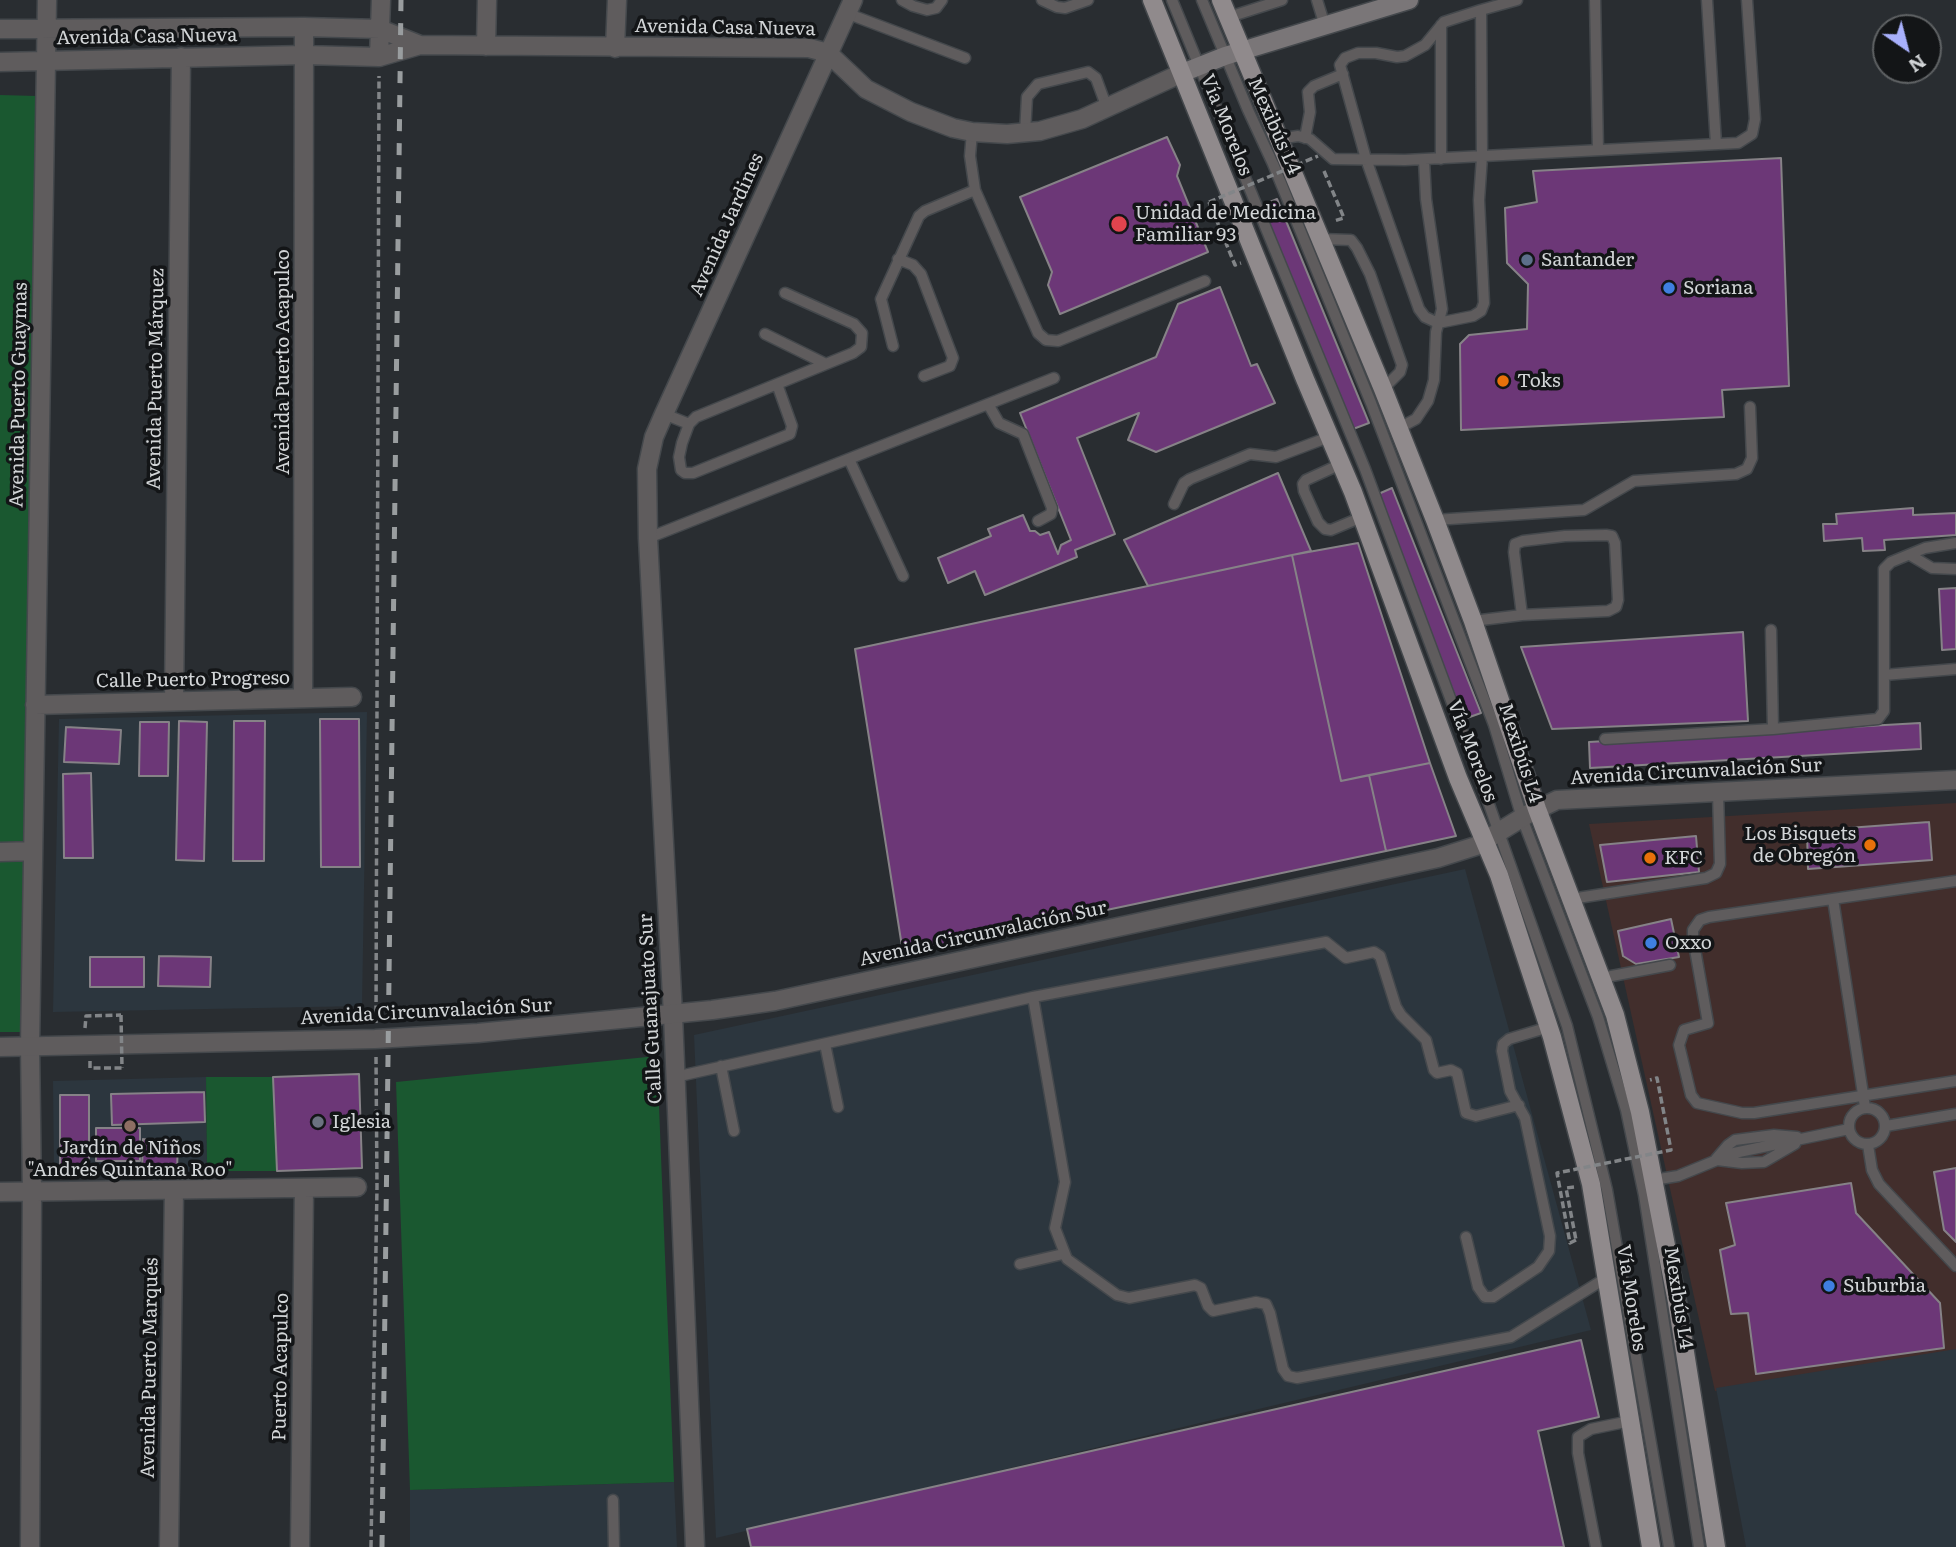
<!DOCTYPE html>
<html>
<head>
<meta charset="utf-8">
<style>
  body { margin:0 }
  #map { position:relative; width:1956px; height:1547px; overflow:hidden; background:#292d31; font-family:Literata,serif }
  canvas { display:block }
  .north { position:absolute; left:1872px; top:14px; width:70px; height:70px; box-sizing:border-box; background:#131517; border:2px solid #5f6264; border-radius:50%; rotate:145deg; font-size:19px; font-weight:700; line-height:28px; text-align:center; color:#d2d5d7 }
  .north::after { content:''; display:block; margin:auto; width:24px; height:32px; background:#a8b0fc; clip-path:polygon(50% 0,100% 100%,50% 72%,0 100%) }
</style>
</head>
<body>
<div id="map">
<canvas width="1956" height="1547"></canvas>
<div class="north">N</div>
</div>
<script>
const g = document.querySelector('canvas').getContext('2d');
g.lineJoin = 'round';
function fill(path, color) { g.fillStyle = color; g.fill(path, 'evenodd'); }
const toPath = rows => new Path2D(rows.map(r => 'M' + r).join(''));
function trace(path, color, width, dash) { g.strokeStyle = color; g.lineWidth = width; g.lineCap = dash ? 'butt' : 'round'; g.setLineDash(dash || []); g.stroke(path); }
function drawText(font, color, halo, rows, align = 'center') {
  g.font = font + ' Literata,serif'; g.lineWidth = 7; g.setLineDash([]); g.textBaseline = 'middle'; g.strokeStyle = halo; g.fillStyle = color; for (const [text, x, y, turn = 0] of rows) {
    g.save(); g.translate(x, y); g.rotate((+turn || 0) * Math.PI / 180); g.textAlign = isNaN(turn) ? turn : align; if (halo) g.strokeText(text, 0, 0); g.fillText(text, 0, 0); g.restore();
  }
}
const commercial = toPath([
  [1956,803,1956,1354,1715,1391,1589,824]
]);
const built = toPath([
  [367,712,362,1006,53,1012,59,719],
  [1465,869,1591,1330,716,1538,694,1035],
  [206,1077,207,1171,54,1174,53,1081],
  [1956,1349,1956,1547,1746,1547,1716,1388],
  [674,1482,677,1547,410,1547,410,1490]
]);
const green = toPath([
  [0,95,37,96,22,1032,0,1032],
  [657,1056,674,1482,410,1490,396,1082],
  [206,1077,273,1077,277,1171,207,1171]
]);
const building = toPath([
  [1167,137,1180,165,1177,176,1208,252,1060,314,1048,285,1052,272,1020,197,1167,137],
  [1781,158,1789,386,1722,390,1724,417,1461,430,1460,344,1469,335,1527,329,1528,284,1507,263,1505,208,1537,202,1533,171,1781,158],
  [1277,199,1369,423,1353,429,1260,206,1277,199],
  [1220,287,1251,366,1257,364,1275,403,1156,452,1128,440,1139,413,1077,438,1115,534,1075,550,1077,557,985,595,975,571,948,583,938,558,991,536,988,529,1023,515,1030,531,1035,531,1040,535,1049,532,1058,554,1061,545,1071,540,1020,413,1156,357,1178,304,1220,287],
  [1278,473,1311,551,1148,586,1124,540,1278,473],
  [1392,488,1481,713,1464,719,1376,495,1392,488],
  [1913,508,1913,515,1956,513,1956,535,1884,540,1885,550,1863,551,1862,538,1824,541,1823,524,1837,524,1836,514,1913,508],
  [1358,543,1430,763,1341,781,1292,555,1358,543],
  [1292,555,1341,781,1369,775,1386,851,903,953,855,649,1292,555],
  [1956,588,1956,649,1942,650,1939,589,1956,588],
  [1743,632,1748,721,1552,729,1521,647,1743,632],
  [320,719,359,719,360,867,321,867,320,719],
  [179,721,207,722,204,861,176,860,179,721],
  [234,721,265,721,264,861,233,861,234,721],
  [140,722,169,722,168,776,139,776,140,722],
  [1920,723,1921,749,1590,768,1589,742,1920,723],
  [66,727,121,730,119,764,64,762,66,727],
  [1430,763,1456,836,1386,851,1369,775,1430,763],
  [91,773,93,858,64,858,63,774,91,773],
  [1929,822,1932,860,1808,869,1807,831,1929,822],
  [1696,836,1699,872,1607,882,1600,845,1696,836],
  [1671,919,1679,957,1636,964,1623,956,1618,931,1671,919],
  [159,956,211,957,210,987,158,986,159,956],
  [90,957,144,957,144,987,90,987,90,957],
  [359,1074,362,1168,277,1171,273,1077,359,1074],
  [204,1092,205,1122,112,1125,111,1094,204,1092],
  [60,1095,89,1095,89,1167,60,1167,60,1095],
  [96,1128,140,1128,140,1161,96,1161,96,1128],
  [143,1139,178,1140,177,1170,142,1169,143,1139],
  [1956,1168,1956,1242,1944,1230,1934,1172,1956,1168],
  [1851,1183,1856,1213,1940,1303,1944,1348,1756,1374,1748,1313,1731,1314,1720,1250,1735,1245,1726,1203,1851,1183],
  [1581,1340,1599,1417,1538,1431,1564,1547,751,1547,747,1529,1581,1340]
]);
const path = toPath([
  [1324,171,1344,218,1334,221],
  [1209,202,1235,265,1241,263],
  [376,1023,379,76],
  [85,1028,86,1016,121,1015],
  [90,1061,90,1068,122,1068],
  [1574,1187,1566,1188,1576,1240],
  [371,1547,377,1187,376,1056]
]);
const service = toPath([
  [902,0,913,6,927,10,936,8,942,0],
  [1042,0,1057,7,1065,8,1088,0],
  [1172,0,1365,469,1478,773,1567,1026,1607,1190,1669,1547],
  [1202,0,1248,110,1273,164,1371,403,1494,725,1522,818,1598,1017,1626,1110,1644,1195,1699,1547],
  [1317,0,1325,26],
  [1595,0,1598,150],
  [1707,0,1716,144],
  [1481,10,1482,157,1479,200,1484,303,1481,311,1473,316,1438,323,1425,317,1419,309,1366,159,1340,65,1345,58,1358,53,1376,53,1397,57,1405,56,1425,45,1444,22,1481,10,1517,0],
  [846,13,965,58],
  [1226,18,1282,0],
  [1441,25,1441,159],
  [972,132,970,156,975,190,1038,333,1046,340,1058,341,1205,281],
  [1025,133,1027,97,1038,84,1088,72,1096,78,1107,108],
  [1305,138,1310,112,1308,92,1314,86,1343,74],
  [1278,139,1298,136,1310,139,1333,159,1405,160,1738,143,1752,134,1755,119,1747,0],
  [1321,239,1351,240,1357,248,1370,274,1402,365,1400,372,1383,389],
  [898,259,913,265,921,274,953,358,950,366,924,376],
  [765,334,826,364],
  [893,346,881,299,919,216,925,211,975,190],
  [777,384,792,426,790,434,693,473,685,473,681,470,679,457,682,443,689,424,696,417,777,384,853,353,861,347,862,333,854,324,785,293],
  [988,404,999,423,1023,434,1052,508,1051,514,1038,521],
  [664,414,689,424],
  [1399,428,1416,419,1428,401,1434,380,1436,332,1442,309,1426,199,1424,160],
  [849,459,903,576],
  [1341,464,1306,480,1303,484,1304,491,1318,522,1325,529,1331,530,1362,517],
  [1174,504,1184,483,1190,479,1250,454,1276,457,1329,437],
  [1435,520,1584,510,1634,481,1736,474,1747,469,1752,458,1750,407],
  [1606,535,1612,536,1615,543,1618,600,1616,607,1608,611,1522,615,1514,552,1515,544,1523,541,1565,536,1606,535],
  [648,538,1054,378],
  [1910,555,1932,568,1956,569],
  [1473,621,1522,615],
  [1771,630,1773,729],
  [1884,675,1956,669],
  [1605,739,1773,729,1878,719,1884,711,1884,569,1891,562,1925,548,1956,543],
  [1956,881,1709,917,1700,920,1693,930,1693,938,1708,1023,1684,1030,1679,1045,1691,1095,1697,1103,1742,1113,1754,1113,1956,1081],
  [1571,899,1706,878,1716,873,1720,864,1718,793],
  [1833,899,1865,1107],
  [1601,978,1670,965],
  [1033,997,1065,1182,1055,1228,1067,1259,1117,1295,1129,1298,1195,1285,1201,1288,1208,1306,1213,1311,1256,1302,1266,1304,1270,1313,1283,1369,1288,1376,1297,1378,1511,1337,1606,1278],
  [825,1044,838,1107],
  [721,1066,734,1131],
  [675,1077,1033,997,1326,942,1346,958,1374,952,1380,956,1396,1007,1401,1015,1426,1040,1434,1070,1437,1073,1451,1070,1457,1073,1466,1113,1476,1116,1519,1105],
  '1849 1126a18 18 0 1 1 36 0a18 18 0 1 1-36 0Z',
  [1886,1126,1956,1114],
  [1868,1145,1872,1170,1879,1184,1956,1266],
  [1716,1159,1728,1145,1735,1140,1774,1135,1797,1137],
  [1717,1160,1742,1163,1764,1162,1795,1144],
  [1653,1180,1678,1176,1734,1153,1849,1129],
  [1466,1237,1478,1287,1485,1297,1493,1297,1538,1267,1549,1251,1550,1236,1525,1118,1510,1091,1502,1051,1503,1044,1509,1039,1549,1027],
  [1020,1264,1063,1254],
  [613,1500,614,1547],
  [1596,1547,1578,1453,1578,1437,1591,1429,1630,1421]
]);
const minor = toPath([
  [0,29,304,27,380,29,420,45],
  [486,46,487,0],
  [615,48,617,0],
  [379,57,381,0],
  [0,62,304,55,379,57,420,45,809,48,828,53,866,89,911,112,953,128,972,132,1007,134,1040,131,1082,119,1182,73],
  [303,698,304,27],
  [174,701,181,57],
  [35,705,352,697],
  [0,852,33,851],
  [0,1192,357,1187],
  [30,1547,32,1192,30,1046,47,0],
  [169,1547,174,1190],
  [300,1547,304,1188],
  [695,1547,673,1015,648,538,647,469,654,437,664,414,853,0]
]);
const tertiary = toPath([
  [0,1047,375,1039,478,1033,712,1010,775,1001,1438,858,1476,846,1528,814,1557,800,1956,780]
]);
const secondary = toPath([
  [1182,73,1225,56,1409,0]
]);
const primary = toPath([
  [1152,0,1305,379,1353,492,1458,778,1499,875,1552,1037,1591,1184,1651,1547],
  [1221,0,1383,389,1435,520,1473,621,1537,809,1615,1015,1640,1112,1677,1302,1716,1547]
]);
const rail = toPath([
  [382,1547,401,0]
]);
const pathBridge = toPath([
  [1209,202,1318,156],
  [121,1015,122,1068],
  [1576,1240,1570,1243,1557,1173,1671,1150,1657,1078,1650,1080]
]);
const markers = [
  [1119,224,9,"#e0444e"],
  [1527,260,7,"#5c6f8a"],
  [1669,288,7,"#3f7fe0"],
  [1503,381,7,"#e8710a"],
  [1870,845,7,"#e8710a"],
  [1650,858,7,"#e8710a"],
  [1651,943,7,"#3f7fe0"],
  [318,1122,7,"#6b7280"],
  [130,1126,7,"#8d6e63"],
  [1829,1286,7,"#3f7fe0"]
];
const streetNames = [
  ["Avenida Casa Nueva",725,28,1],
  ["Avenida Casa Nueva",147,37,-1],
  ["Vía Morelos",1226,125,68],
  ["Mexibús L4",1274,126,66],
  ["Avenida Jardines",727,225,-66],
  ["Avenida Puerto Acapulco",283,362,-90],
  ["Avenida Puerto Márquez",156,379,-89],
  ["Avenida Puerto Guaymas",19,395,-89],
  ["Calle Puerto Progreso",193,680,-1],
  ["Vía Morelos",1472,751,69],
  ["Mexibús L4",1520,753,72],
  ["Avenida Circunvalación Sur",1696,772,-3],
  ["Avenida Circunvalación Sur",983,934,-12],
  ["Calle Guanajuato Sur",651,1009,-93],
  ["Avenida Circunvalación Sur",426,1012,-3],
  ["Vía Morelos",1631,1298,81],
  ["Mexibús L4",1678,1298,81],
  ["Puerto Acapulco",281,1367,-89],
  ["Avenida Puerto Marqués",150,1368,-89]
];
const poiNames = [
  ["Unidad de Medicina",1135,213],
  ["Familiar 93",1135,235],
  ["Santander",1541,260],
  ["Soriana",1683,288],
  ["Toks",1517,381],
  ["Los Bisquets",1856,834,"right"],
  ["de Obregón",1856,856,"right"],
  ["KFC",1664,858],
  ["Oxxo",1665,943],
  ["Iglesia",332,1122],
  ["Jardín de Niños",130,1148,"center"],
  ["\"Andrés Quintana Roo\"",130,1170,"center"],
  ["Suburbia",1843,1286]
];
fill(commercial, '#422e2c');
fill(built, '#2c363e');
fill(green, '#1a5830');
fill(building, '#6c3777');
trace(building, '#868287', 2);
trace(service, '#44484c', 13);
trace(minor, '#44484c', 21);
trace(tertiary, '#44484c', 21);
trace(secondary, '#44484c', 21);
trace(primary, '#44484c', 21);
trace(path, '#828588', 3.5, [7, 3.5]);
trace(service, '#5f5c5d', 10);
trace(minor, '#5f5c5d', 18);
trace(tertiary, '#5f5c5d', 18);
trace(secondary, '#7a7678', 18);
trace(primary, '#908a8c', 18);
trace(rail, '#999d9f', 5, [12, 12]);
trace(pathBridge, '#828588', 3.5, [7, 3.5]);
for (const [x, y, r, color] of markers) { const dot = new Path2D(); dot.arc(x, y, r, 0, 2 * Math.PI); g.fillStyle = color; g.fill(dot); trace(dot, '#131517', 2.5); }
drawText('19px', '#d2d5d7', '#131517', streetNames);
drawText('19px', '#d2d5d7', '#131517', poiNames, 'left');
</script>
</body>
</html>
